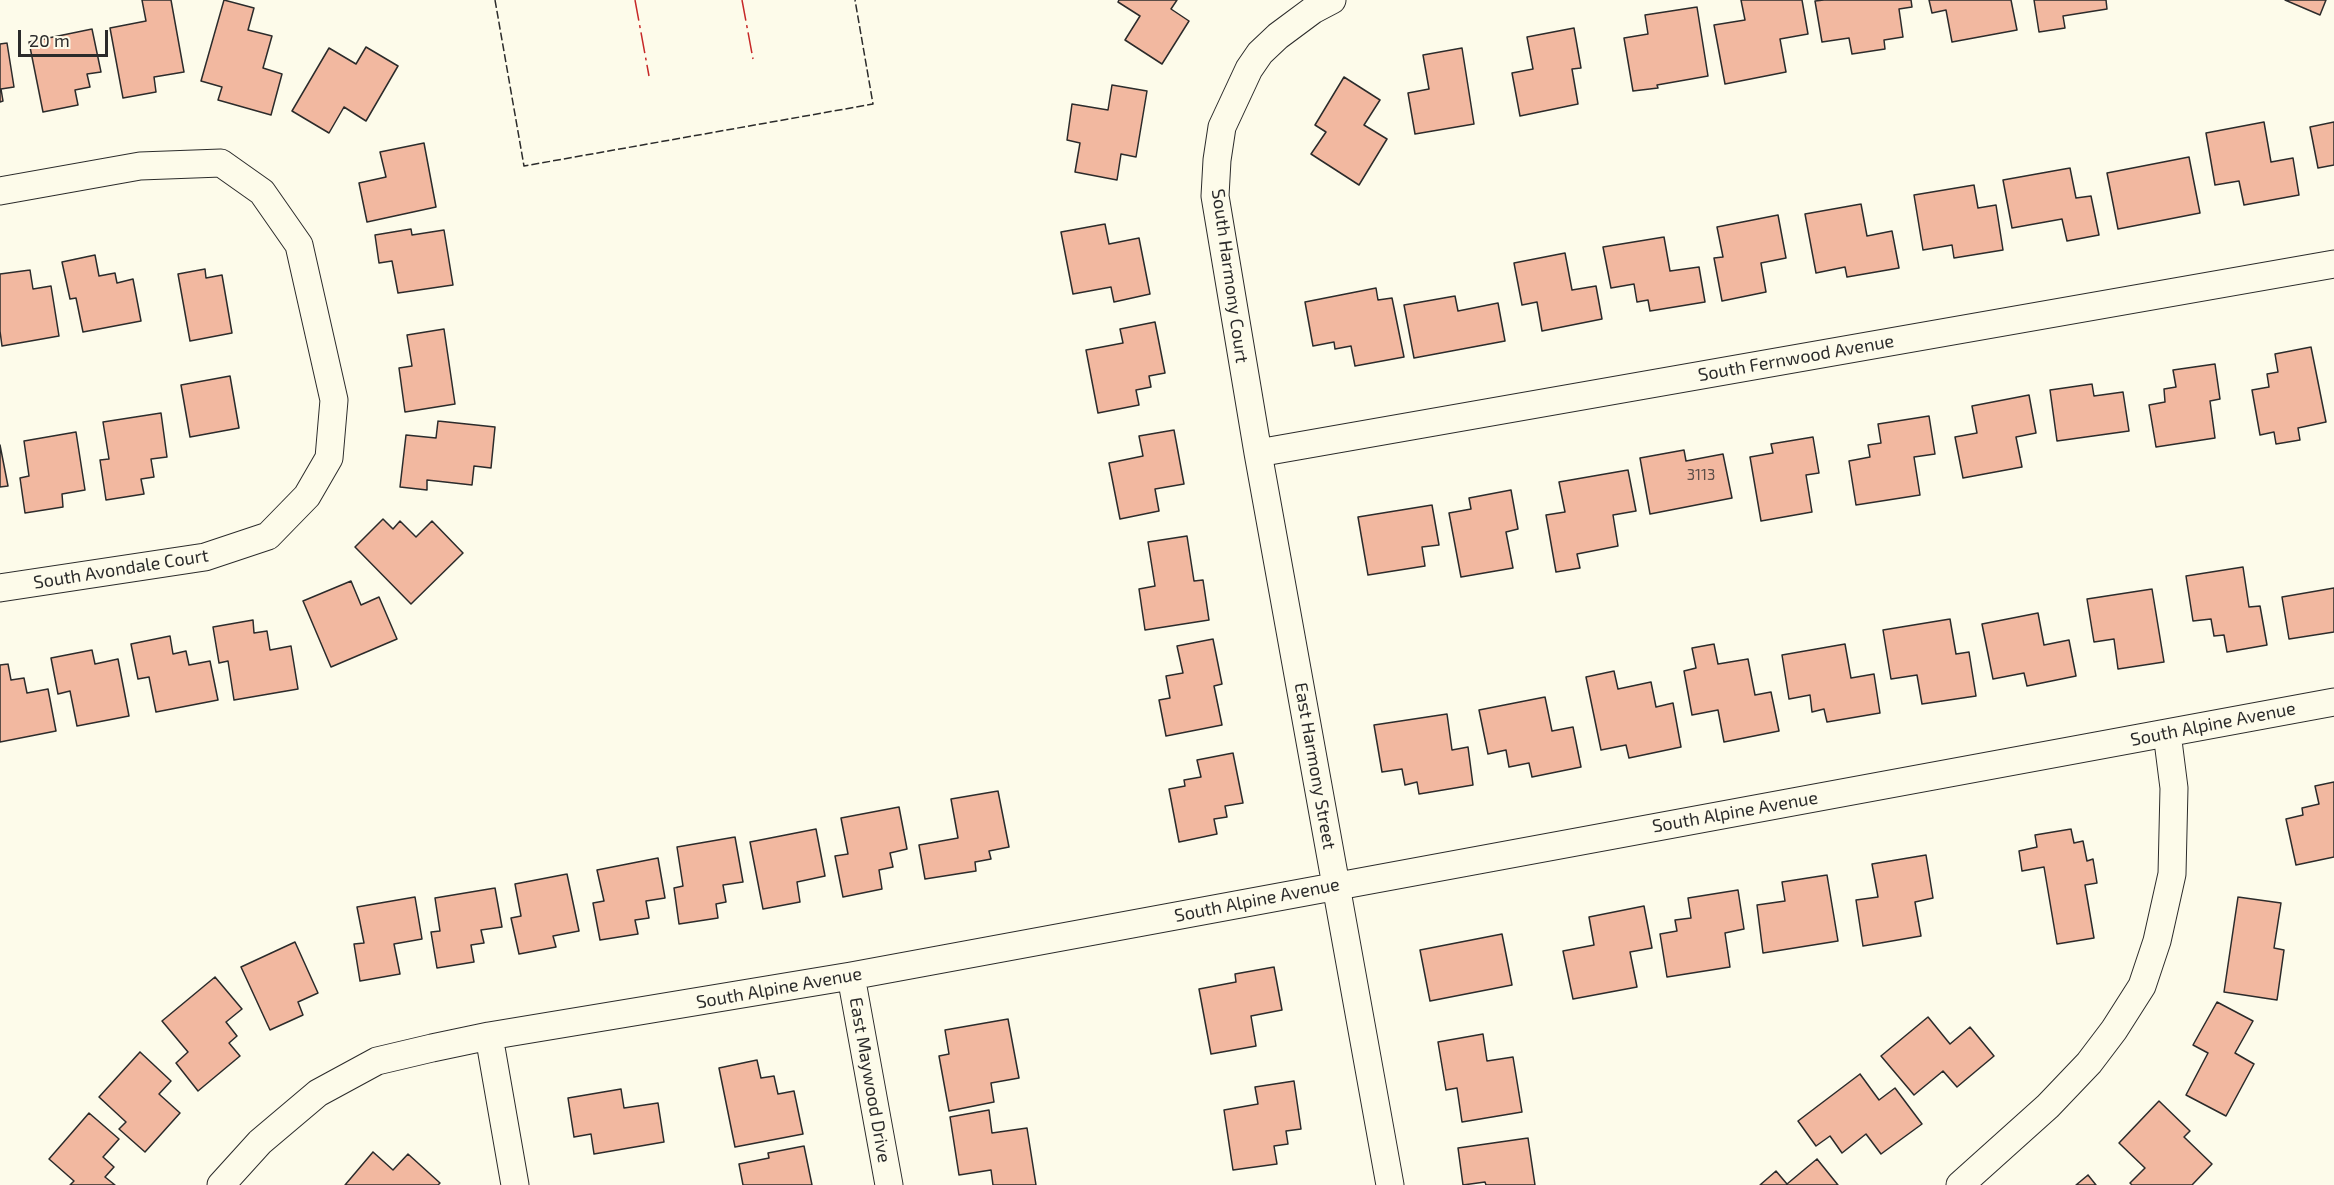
<!DOCTYPE html>
<html>
<head>
<meta charset="utf-8">
<style>
  body { margin:0 }
  #map { position:relative; width:2334px; height:1185px; overflow:hidden; background:#fdfbea; font-family:"Exo 2",sans-serif }
  canvas { display:block }
  .scale { position:absolute; left:18px; top:30px; width:90px; height:27px; box-sizing:border-box; border:3px solid #2b2b2b; border-top:0; padding-left:8px; font-size:18px; line-height:21px; white-space:nowrap; color:#2b2b2b; -webkit-text-stroke:4px #fdfbea; paint-order:stroke }
</style>
</head>
<body>
<div id="map">
<canvas width="2334" height="1185"></canvas>
<div class="scale">20 m</div>
</div>
<script>
const g = document.querySelector('canvas').getContext('2d');
g.lineJoin = 'round';
function fill(path, color) { g.fillStyle = color; g.fill(path, 'evenodd'); }
const toPath = rows => new Path2D(rows.map(r => 'M' + r).join(''));
function trace(path, color, width, dash) { g.strokeStyle = color; g.lineWidth = width; g.lineCap = dash ? 'butt' : 'round'; g.setLineDash(dash || []); g.stroke(path); }
function drawText(font, color, halo, rows, align = 'center') {
  g.font = font + ' "Exo 2",sans-serif'; g.lineWidth = 4.5; g.setLineDash([]); g.textBaseline = 'middle'; g.strokeStyle = halo; g.fillStyle = color; for (const [text, x, y, turn = 0] of rows) {
    g.save(); g.translate(x, y); g.rotate((+turn || 0) * Math.PI / 180); g.textAlign = isNaN(turn) ? turn : align; if (halo) g.strokeText(text, 0, 0); g.fillText(text, 0, 0); g.restore();
  }
}
const building = toPath([
  [142,0,171,0,184,72,154,77,156,92,123,98,110,28,146,21,142,0],
  [224,0,254,8,248,30,272,36,263,68,282,74,271,115,218,100,222,87,201,81,224,0],
  [1119,0,1177,0,1171,9,1189,21,1162,64,1125,40,1140,16,1118,2,1119,0],
  [1741,0,1802,0,1808,34,1780,39,1786,72,1725,84,1714,25,1745,20,1741,0],
  [1824,0,1911,0,1912,7,1899,9,1903,37,1884,40,1885,49,1852,54,1849,38,1822,42,1815,1,1824,0],
  [1929,0,2011,0,2017,30,1952,42,1946,10,1932,13,1929,0],
  [2034,0,2106,0,2107,9,2063,16,2065,28,2039,32,2034,0],
  [2285,0,2326,0,2320,15,2285,0],
  [1697,7,1708,76,1657,85,1658,88,1633,91,1624,38,1648,34,1645,15,1697,7],
  [1574,28,1581,68,1572,69,1578,104,1520,116,1512,73,1533,69,1527,37,1574,28],
  [92,29,101,72,87,74,90,87,75,90,78,105,43,112,29,42,92,29],
  [7,43,14,87,1,89,3,101,0,102,0,44,7,43],
  [366,47,398,66,366,121,344,107,329,133,292,111,329,48,356,64,366,47],
  [1462,48,1474,124,1415,134,1408,93,1429,89,1423,55,1462,48],
  [1344,77,1380,100,1364,125,1387,139,1359,185,1311,154,1326,132,1315,125,1344,77],
  [1112,85,1147,91,1136,157,1121,154,1117,180,1075,172,1080,143,1067,140,1072,104,1108,110,1112,85],
  [2264,122,2271,162,2293,158,2299,195,2244,205,2239,181,2215,185,2206,133,2264,122],
  [2334,122,2334,165,2318,168,2310,127,2334,122],
  [424,143,436,207,367,222,359,183,386,177,380,152,424,143],
  [2189,157,2200,213,2118,229,2107,173,2189,157],
  [2070,168,2076,198,2091,196,2099,235,2067,241,2062,219,2012,228,2003,180,2070,168],
  [1974,185,1978,208,1996,205,2003,250,1954,258,1952,245,1923,250,1914,195,1974,185],
  [1861,204,1867,236,1892,231,1899,268,1847,277,1845,267,1816,273,1805,214,1861,204],
  [1778,215,1786,258,1761,263,1766,292,1722,301,1714,258,1723,257,1717,227,1778,215],
  [1105,224,1109,244,1139,238,1150,294,1114,302,1111,287,1073,294,1061,232,1105,224],
  [411,229,412,235,444,230,453,285,398,293,392,261,379,263,375,235,411,229],
  [1664,237,1670,271,1699,267,1705,302,1650,311,1648,300,1637,302,1634,284,1611,288,1603,247,1664,237],
  [1565,253,1572,290,1596,286,1602,319,1542,331,1537,302,1522,305,1514,263,1565,253],
  [95,255,99,276,115,273,117,283,133,279,141,321,83,332,76,298,70,299,62,262,95,255],
  [205,269,206,278,222,275,232,333,190,341,178,274,205,269],
  [30,270,33,289,51,286,59,336,2,346,0,331,0,274,30,270],
  [1376,288,1378,300,1392,298,1404,357,1355,366,1351,346,1335,349,1334,342,1313,346,1305,302,1376,288],
  [1455,296,1458,311,1498,303,1505,341,1414,358,1404,305,1455,296],
  [1155,322,1165,373,1149,376,1151,387,1136,390,1139,405,1098,413,1086,350,1123,343,1120,329,1155,322],
  [444,329,455,404,405,412,399,368,412,366,407,335,444,329],
  [2311,347,2326,422,2298,428,2300,440,2276,444,2274,432,2260,435,2252,390,2269,387,2267,374,2278,372,2275,354,2311,347],
  [2215,364,2220,399,2210,401,2215,438,2156,447,2149,405,2165,402,2164,389,2176,387,2173,370,2215,364],
  [230,376,239,428,190,437,181,385,230,376],
  [2092,384,2094,396,2123,392,2129,431,2057,441,2050,390,2092,384],
  [2029,395,2036,433,2016,437,2022,467,1963,478,1955,437,1977,433,1972,406,2029,395],
  [161,413,167,457,151,459,154,477,141,479,144,494,106,500,100,460,109,459,103,422,161,413],
  [1929,416,1935,454,1914,457,1920,495,1856,505,1849,461,1870,457,1868,445,1881,443,1878,424,1929,416],
  [438,421,495,427,491,468,474,466,472,485,427,480,427,490,400,487,406,435,436,438,438,421],
  [1174,430,1184,484,1155,489,1159,511,1120,519,1109,463,1143,456,1139,436,1174,430],
  [76,432,85,490,62,494,63,507,25,513,20,478,29,476,24,441,76,432],
  [1813,437,1819,473,1806,475,1812,512,1761,521,1750,457,1773,453,1771,444,1813,437],
  [0,445,8,486,0,487,0,445],
  [1684,450,1686,461,1723,454,1732,498,1650,514,1640,458,1684,450],
  [1628,470,1636,511,1613,515,1618,546,1577,554,1580,568,1556,572,1546,515,1565,512,1559,482,1628,470],
  [1511,490,1518,529,1506,532,1513,568,1461,577,1449,513,1471,509,1469,498,1511,490],
  [1432,505,1439,545,1422,547,1425,566,1368,575,1358,517,1432,505],
  [383,519,393,529,400,521,416,537,432,521,463,553,411,604,355,547,383,519],
  [1187,536,1194,581,1203,580,1209,620,1145,630,1139,589,1155,586,1148,542,1187,536],
  [2243,567,2249,607,2260,606,2267,645,2227,652,2224,635,2214,636,2211,619,2193,621,2186,576,2243,567],
  [351,581,361,605,379,597,397,639,331,667,303,601,351,581],
  [2334,588,2334,632,2289,639,2282,597,2334,588],
  [2152,589,2164,662,2118,669,2114,639,2094,642,2087,599,2152,589],
  [2038,613,2044,645,2069,640,2076,676,2027,686,2024,673,1993,679,1982,624,2038,613],
  [1950,619,1956,654,1969,652,1976,696,1922,704,1917,675,1891,679,1883,630,1950,619],
  [253,620,254,633,267,631,270,650,291,646,298,689,234,700,228,661,219,663,213,627,253,620],
  [170,636,173,654,186,651,189,665,210,661,218,700,156,712,149,677,138,679,131,644,170,636],
  [1213,639,1222,684,1214,686,1222,725,1166,736,1159,700,1170,698,1166,676,1183,673,1177,646,1213,639],
  [1714,644,1718,664,1748,659,1755,695,1771,692,1779,731,1724,742,1718,710,1692,715,1684,671,1696,668,1692,648,1714,644],
  [1845,644,1851,678,1874,674,1880,713,1827,722,1824,709,1812,712,1810,695,1789,699,1782,655,1845,644],
  [92,650,95,664,118,659,129,716,77,726,70,691,58,694,51,658,92,650],
  [8,664,11,680,24,678,27,693,48,689,56,731,0,742,0,665,8,664],
  [1614,671,1618,689,1651,682,1656,707,1673,703,1681,747,1629,758,1626,745,1601,750,1586,677,1614,671],
  [1545,697,1552,731,1573,727,1581,767,1532,777,1529,763,1509,767,1506,750,1488,754,1479,710,1545,697],
  [1447,714,1452,750,1468,747,1473,785,1419,794,1417,782,1405,785,1402,769,1382,772,1374,725,1447,714],
  [1233,753,1243,803,1225,806,1227,817,1214,819,1217,834,1179,842,1169,789,1185,786,1184,780,1201,777,1197,760,1233,753],
  [2334,782,2334,857,2296,865,2286,819,2303,815,2302,808,2319,804,2315,786,2334,782],
  [998,791,1009,847,989,851,991,859,975,862,976,871,925,879,919,845,958,838,951,799,998,791],
  [899,807,907,849,890,853,893,867,879,870,882,889,843,897,835,856,848,854,841,818,899,807],
  [816,829,825,876,797,882,800,902,763,909,750,842,816,829],
  [2071,829,2074,843,2083,841,2087,861,2093,859,2097,883,2085,885,2094,938,2057,944,2044,867,2022,871,2019,851,2037,847,2035,835,2071,829],
  [735,837,743,882,723,885,726,902,716,904,718,918,679,924,674,888,683,886,677,847,735,837],
  [1926,855,1933,898,1915,902,1921,936,1863,946,1856,900,1878,897,1872,864,1926,855],
  [658,858,665,898,646,901,649,918,635,920,638,934,600,940,593,903,604,901,597,870,658,858],
  [567,874,579,931,553,936,556,947,519,954,511,918,521,916,515,884,567,874],
  [1827,875,1838,941,1763,953,1757,905,1785,901,1782,882,1827,875],
  [495,888,502,927,481,930,484,943,471,945,474,962,437,968,431,932,440,931,435,898,495,888],
  [1738,890,1744,929,1725,933,1730,967,1667,977,1660,934,1677,931,1675,920,1691,918,1688,898,1738,890],
  [415,897,422,939,394,944,400,974,360,981,354,944,364,943,357,907,415,897],
  [2238,897,2281,903,2274,948,2284,950,2277,1000,2224,992,2238,897],
  [1644,906,1652,948,1630,952,1637,987,1573,999,1563,951,1594,945,1589,917,1644,906],
  [1502,934,1512,985,1430,1001,1420,950,1502,934],
  [295,942,318,993,298,1002,303,1015,270,1030,241,967,295,942],
  [1274,967,1282,1010,1251,1016,1256,1046,1211,1054,1199,989,1236,982,1235,974,1274,967],
  [215,977,242,1009,226,1022,237,1036,229,1043,240,1056,198,1091,176,1063,188,1052,162,1021,215,977],
  [2217,1002,2253,1021,2235,1053,2254,1064,2226,1116,2186,1095,2208,1053,2193,1045,2217,1002],
  [1928,1017,1950,1044,1970,1027,1994,1056,1957,1087,1943,1071,1914,1095,1881,1056,1928,1017],
  [1008,1019,1019,1078,991,1083,994,1102,949,1111,939,1056,949,1054,945,1030,1008,1019],
  [1483,1034,1487,1061,1513,1057,1522,1112,1462,1122,1457,1088,1446,1090,1438,1042,1483,1034],
  [140,1052,171,1081,159,1094,180,1113,145,1152,119,1129,126,1122,99,1097,140,1052],
  [757,1060,761,1078,774,1076,778,1094,794,1091,803,1134,735,1147,719,1068,757,1060],
  [1860,1074,1879,1100,1895,1088,1922,1124,1881,1154,1866,1134,1842,1153,1830,1136,1816,1146,1798,1121,1860,1074],
  [1294,1081,1301,1129,1286,1131,1288,1144,1274,1146,1277,1164,1233,1170,1224,1110,1258,1104,1255,1087,1294,1081],
  [621,1089,624,1108,658,1103,664,1142,594,1154,591,1134,574,1137,568,1098,621,1089],
  [2159,1101,2190,1131,2184,1137,2212,1164,2192,1185,2132,1185,2130,1183,2145,1168,2119,1143,2159,1101],
  [989,1110,992,1133,1027,1128,1036,1185,993,1185,991,1170,959,1175,950,1117,989,1110],
  [89,1113,119,1139,103,1157,114,1167,105,1177,115,1185,70,1185,74,1181,49,1159,89,1113],
  [1528,1138,1535,1185,1486,1185,1485,1182,1463,1185,1458,1148,1528,1138],
  [804,1146,812,1185,743,1185,739,1164,769,1158,768,1153,804,1146],
  [373,1152,393,1170,408,1154,440,1183,438,1185,345,1185,373,1152],
  [1817,1159,1838,1185,1760,1185,1776,1171,1787,1184,1817,1159],
  [2088,1175,2096,1185,2076,1185,2088,1175]
]);
const minor = toPath([
  [1332,0,1313,10,1278,36,1260,53,1249,69,1222,127,1217,160,1215,196,1258,453,1390,1185],
  [0,191,140,166,221,163,262,192,299,245,334,400,329,458,307,496,268,536,205,557,0,588],
  [1258,453,2334,264],
  [851,976,889,1185],
  [489,1036,515,1185],
  [221,1185,260,1142,318,1093,377,1061,432,1048,489,1036,851,976,2334,702],
  [1960,1185,2048,1106,2089,1063,2114,1030,2142,986,2157,941,2172,874,2174,788,2167,733]
]);
const fence = toPath([
  [495,0,524,166,873,104,855,0]
]);
const power = toPath([
  [635,0,649,76],
  [742,0,753,59]
]);
const numberNames = [
  ["3113",1701,475]
];
const streetNames = [
  ["South Harmony Court",1230,276,82],
  ["South Fernwood Avenue",1796,358,-10],
  ["South Avondale Court",121,569,-9],
  ["South Alpine Avenue",2213,724,-11],
  ["East Harmony Street",1315,766,80],
  ["South Alpine Avenue",1735,812,-10],
  ["South Alpine Avenue",1257,900,-11],
  ["South Alpine Avenue",779,988,-10],
  ["East Maywood Drive",870,1080,80]
];
fill(building, '#f2b8a0');
trace(building, '#2b2b2b', 1.5);
trace(minor, '#2b2b2b', 29);
trace(minor, '#fdfbea', 27);
trace(fence, '#2b2b2b', 1.5, [8, 3]);
trace(power, '#c62828', 1.5, [21, 4.5, 3, 4.5]);
drawText('15px', '#5d4e48', null, numberNames);
drawText('18px', '#2b2b2b', '#fdfbea', streetNames);
</script>
</body>
</html>
